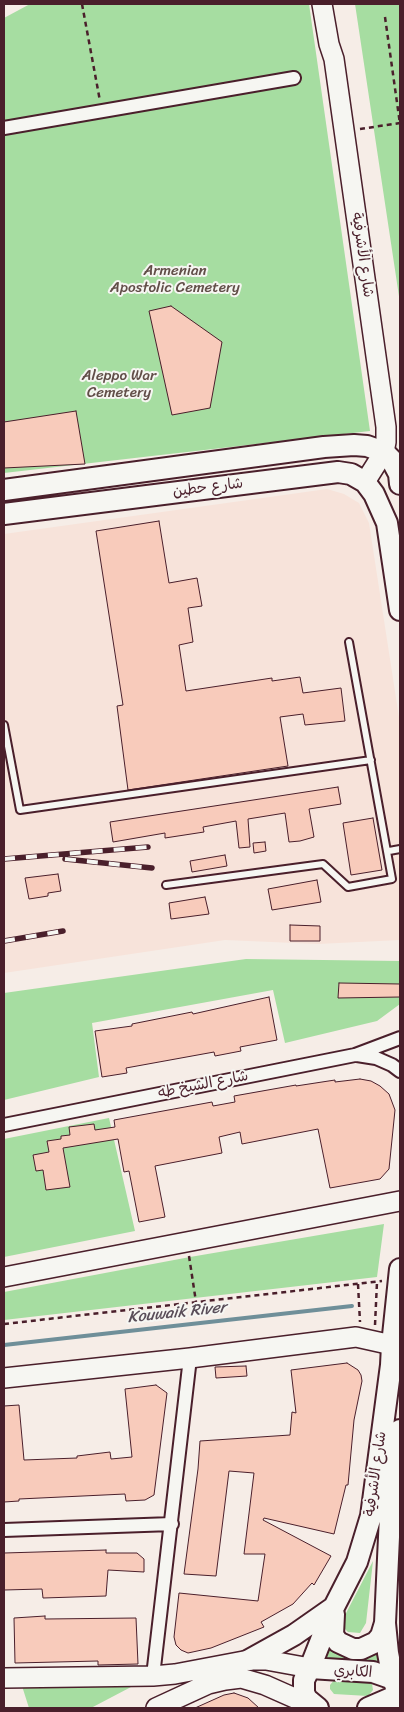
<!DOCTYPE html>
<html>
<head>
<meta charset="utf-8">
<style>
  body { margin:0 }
  #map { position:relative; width:404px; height:1712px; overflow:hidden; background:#f6ede7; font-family:Sriracha,sans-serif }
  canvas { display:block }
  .frame { position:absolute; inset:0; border:5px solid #4a1f2b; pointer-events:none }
</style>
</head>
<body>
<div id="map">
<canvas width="404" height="1712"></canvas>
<div class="frame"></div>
</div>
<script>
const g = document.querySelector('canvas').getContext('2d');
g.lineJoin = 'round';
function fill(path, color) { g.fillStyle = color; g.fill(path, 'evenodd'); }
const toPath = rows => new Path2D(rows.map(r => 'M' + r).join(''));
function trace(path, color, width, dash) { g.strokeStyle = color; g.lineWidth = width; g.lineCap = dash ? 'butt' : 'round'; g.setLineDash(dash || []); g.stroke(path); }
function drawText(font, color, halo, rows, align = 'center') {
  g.font = font + ' Sriracha,"Playpen Sans Arabic",sans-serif'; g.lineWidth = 4; g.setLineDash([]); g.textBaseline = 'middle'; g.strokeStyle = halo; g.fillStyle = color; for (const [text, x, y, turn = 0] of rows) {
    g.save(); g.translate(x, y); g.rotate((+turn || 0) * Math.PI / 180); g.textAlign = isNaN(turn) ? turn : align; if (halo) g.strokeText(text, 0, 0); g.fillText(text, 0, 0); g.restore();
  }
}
const built = toPath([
  [327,489,344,494,359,503,369,523,400,724,400,940,318,944,225,940,4,973,4,534]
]);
const green = toPath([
  [30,4,309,4,370,431,4,473,4,18],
  [355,4,400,4,400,303],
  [246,959,400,961,400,1004,377,1021,285,1043,273,990,92,1023,99,1077,4,1100,4,993],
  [109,1118,135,1231,4,1257,4,1139],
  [384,1224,377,1277,4,1320,4,1292,190,1257],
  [373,1561,366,1623,360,1633,348,1632,343,1627,342,1621],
  [328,1647,339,1654,359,1659,369,1657,378,1647,378,1665,323,1661],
  [335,1679,368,1680,372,1684,373,1690,368,1696,334,1694,330,1689,330,1685],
  [22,1686,131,1687,91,1708,29,1708]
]);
const stream = toPath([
  [4,1345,352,1306]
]);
const building = toPath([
  [171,306,222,342,210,408,172,415,149,311,171,306],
  [76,411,85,464,4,468,4,422,76,411],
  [159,521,169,583,197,578,202,606,188,608,193,642,179,645,186,691,272,678,272,681,300,677,303,693,341,688,345,721,305,725,303,714,280,717,288,766,128,790,117,706,123,705,96,531,159,521],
  [338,787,341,804,309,809,314,837,300,841,289,842,285,813,248,819,250,847,239,848,236,821,203,827,204,832,165,838,165,833,113,842,110,822,338,787],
  [373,818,382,870,351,875,343,823,373,818],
  [265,842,266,851,254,853,253,843,265,842],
  [225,855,227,866,192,872,190,861,225,855],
  [58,874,61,891,48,893,48,896,29,899,25,878,58,874],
  [317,880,321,902,272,910,268,889,317,880],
  [205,897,209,914,171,919,169,903,205,897],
  [290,925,320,926,320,941,290,941,290,925],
  [339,983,400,984,400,997,338,998,339,983],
  [269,997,277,1040,240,1047,241,1051,215,1056,214,1052,126,1068,127,1073,102,1077,95,1031,132,1026,132,1024,192,1012,193,1014,269,997],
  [360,1079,371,1081,380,1086,389,1094,395,1110,389,1169,380,1179,330,1188,318,1129,242,1144,240,1132,219,1137,222,1153,155,1166,165,1217,139,1222,129,1171,124,1172,118,1139,63,1148,70,1187,46,1190,43,1170,36,1171,33,1155,49,1152,47,1141,61,1139,61,1136,70,1135,69,1127,94,1124,95,1130,115,1127,114,1120,212,1102,213,1106,235,1102,234,1096,296,1085,296,1086,335,1080,335,1082,360,1079],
  [347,1363,358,1370,361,1375,362,1381,354,1420,348,1485,346,1485,334,1534,264,1518,263,1520,331,1556,314,1585,312,1583,293,1604,261,1622,264,1627,211,1648,188,1653,181,1650,176,1645,174,1637,179,1593,258,1601,265,1554,244,1554,254,1473,229,1471,216,1576,184,1574,198,1469,200,1441,290,1435,292,1412,296,1413,291,1370,347,1363],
  [246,1366,247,1376,216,1378,215,1367,246,1366],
  [156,1385,167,1393,154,1495,145,1500,126,1501,125,1494,19,1499,19,1501,4,1502,4,1406,19,1405,24,1460,77,1458,77,1456,110,1452,111,1459,132,1457,125,1389,156,1385],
  [106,1550,106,1553,137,1553,144,1559,144,1572,108,1570,106,1596,43,1598,42,1589,4,1590,4,1553,106,1550],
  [45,1616,45,1619,136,1618,138,1664,98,1665,98,1661,15,1663,14,1618,45,1616],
  [234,1693,248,1698,259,1708,195,1708,224,1695,234,1693]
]);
const path = toPath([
  [82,4,100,101],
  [385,17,400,124],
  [360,129,400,123],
  [189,1256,196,1302],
  [358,1284,360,1322],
  [4,1324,382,1281],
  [375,1325,377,1282]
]);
const lane = toPath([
  [4,725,20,810,371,760],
  [389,851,400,849],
  [166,885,323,864,348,887,392,879,349,642]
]);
const street = toPath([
  [4,128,294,78],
  [357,1055,376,1058,392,1065,400,1071],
  [4,1125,355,1055,400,1038],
  [4,1530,172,1524],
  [153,1676,190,1358]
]);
const secondary = toPath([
  [322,4,329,44,334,59,386,427,386,442,384,452,365,482],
  [4,1277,400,1201],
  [4,1378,190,1358,356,1337,392,1345],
  [4,1678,153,1676,175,1674,249,1660,266,1660,310,1668],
  [156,1708,208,1684,225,1680,241,1678,265,1685,317,1708]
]);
const primary = toPath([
  [4,490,324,447,354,445,367,446,384,452,391,459,399,474,400,484],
  [4,514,338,472,351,474,365,482,374,494,387,523,400,610],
  [400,1430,391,1494,385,1623,388,1653,393,1679,400,1699],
  [334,1614,333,1635,338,1642,353,1649,361,1649,376,1642,381,1636,385,1623],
  [249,1660,294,1635,334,1607],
  [310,1668,373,1672,393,1679],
  [318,1708,307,1699,304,1693,304,1680,310,1668,334,1607,357,1562,371,1516,391,1365,392,1345,400,1269],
  [368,1708,398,1695]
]);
const rail = toPath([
  [4,859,148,847],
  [65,859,152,868],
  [4,941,63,931]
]);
const streetNames = [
  ["شارع الأشرفية",362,255,82],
  ["شارع حطين",208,488,-7],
  ["شارع الشيخ طه",203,1085,-11],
  ["شارع الأشرفية",376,1474,-82],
  ["الكابري",353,1672,4]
];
const parkNames = [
  ["Armenian",175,271],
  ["Apostolic Cemetery",175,288],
  ["Aleppo War",119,376],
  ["Cemetery",119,393]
];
const waterNames = [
  ["Kouwaik River",177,1313,-6]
];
fill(built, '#f7e3da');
fill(green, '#a6dda1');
trace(stream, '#6f8f99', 4);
fill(building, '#f8cbbb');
trace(building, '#4a1f2b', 1);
trace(lane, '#4a1f2b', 10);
trace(street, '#4a1f2b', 16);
trace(secondary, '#4a1f2b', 22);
trace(primary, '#4a1f2b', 24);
trace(path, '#4a1f2b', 2.5, [5, 4]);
trace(lane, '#f6f6f2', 6);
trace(street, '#f6f6f2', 12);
trace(secondary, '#f6f6f2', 19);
trace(primary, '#f6f6f2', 20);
trace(rail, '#4a1f2b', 5.5);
trace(rail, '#f6f6f2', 4, [11]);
drawText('15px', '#4a1f2b', '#f6f6f2', streetNames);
drawText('15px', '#614e48', '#f6f6f2', parkNames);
drawText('italic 16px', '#5a4e59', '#f6f6f2', waterNames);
</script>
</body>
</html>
